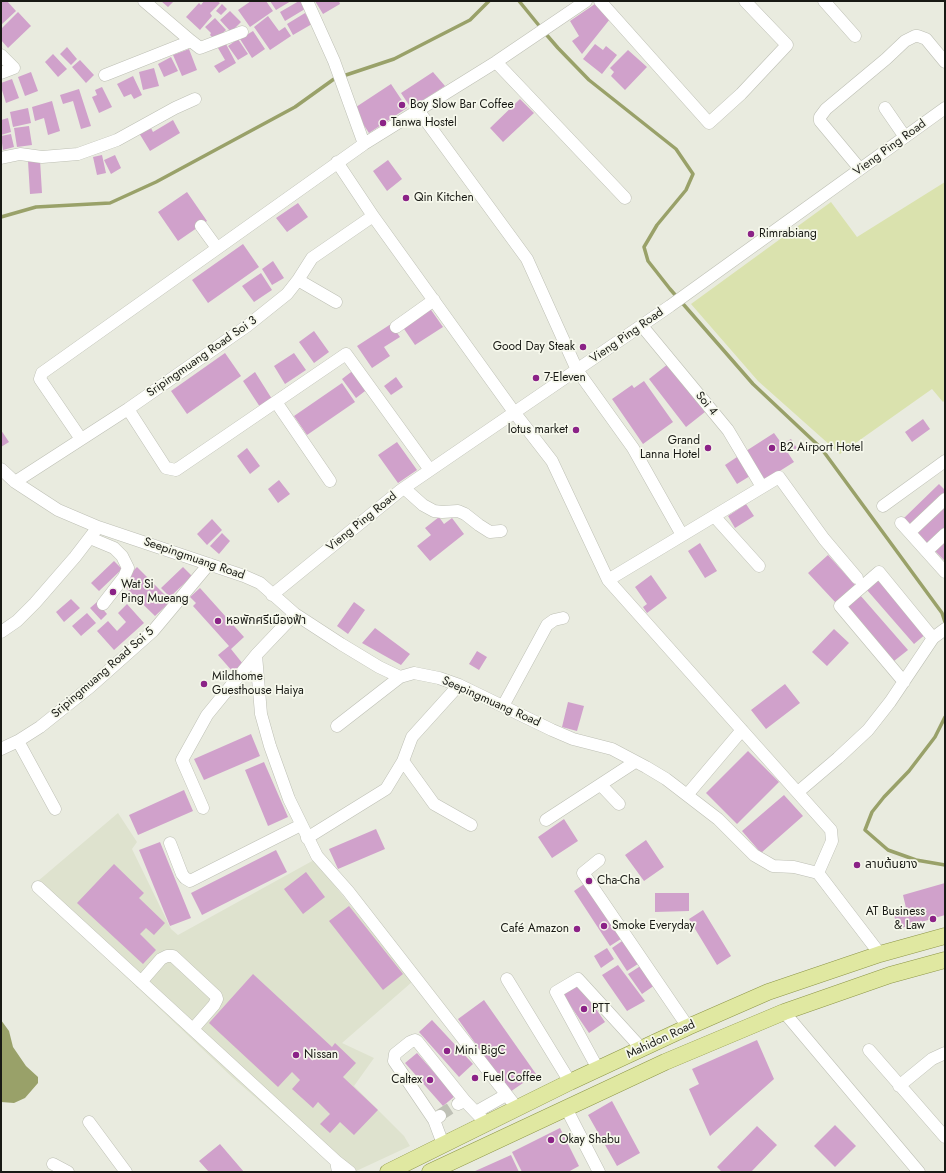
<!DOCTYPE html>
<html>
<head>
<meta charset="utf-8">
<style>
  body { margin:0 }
  #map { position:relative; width:946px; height:1173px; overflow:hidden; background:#e9ebdf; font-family:Jost,sans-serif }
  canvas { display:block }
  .frame { position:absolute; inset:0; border:2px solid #181914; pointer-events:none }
</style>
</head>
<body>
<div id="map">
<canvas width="946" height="1173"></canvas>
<div class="frame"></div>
</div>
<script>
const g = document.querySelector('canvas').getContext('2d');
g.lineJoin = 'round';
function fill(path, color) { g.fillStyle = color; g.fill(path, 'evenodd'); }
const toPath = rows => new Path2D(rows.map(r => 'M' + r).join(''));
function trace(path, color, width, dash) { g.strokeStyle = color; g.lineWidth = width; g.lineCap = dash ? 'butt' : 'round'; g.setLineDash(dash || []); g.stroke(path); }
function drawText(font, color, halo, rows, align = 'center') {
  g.font = font + ' Jost,"Noto Sans Thai",sans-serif'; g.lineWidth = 3.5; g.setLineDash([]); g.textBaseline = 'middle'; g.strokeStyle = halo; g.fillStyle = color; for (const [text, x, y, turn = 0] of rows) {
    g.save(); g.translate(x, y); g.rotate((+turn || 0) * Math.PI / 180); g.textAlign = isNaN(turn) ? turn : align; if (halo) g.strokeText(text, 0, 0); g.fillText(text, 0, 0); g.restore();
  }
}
const built = toPath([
  [118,813,137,842,132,849,171,929,178,935,314,860,412,982,342,1043,374,1058,354,1086,404,1136,410,1146,354,1172,341,1172,232,1077,31,887]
]);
const green = toPath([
  [945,182,945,400,943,402,932,389,840,454,758,381,691,304,831,202,857,237]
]);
const water = toPath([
  [1,1020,9,1031,13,1047,26,1066,38,1077,38,1083,25,1098,14,1103,1,1102]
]);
const stream = toPath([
  [519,1,541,28],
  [545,33,558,48,589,80,676,149,693,174,686,190,657,225,644,247,648,261,670,289,753,384,821,448,942,613,945,622],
  [1,217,36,207,110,203,156,182,295,107,334,79,394,59,470,20,489,1],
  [945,717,935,737,909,771,884,797,872,812,865,830,888,850,916,860,945,865]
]);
const building = toPath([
  [1,1,7,1,16,11,1,25],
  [161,1,174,1,168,7],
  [204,1,217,1,220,3,210,13,212,16,200,30,186,17,199,3,201,5],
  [251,1,266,1,273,11,250,27,238,10],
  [270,1,291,1,276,10],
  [299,1,301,1,305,9,285,21,280,12],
  [315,1,339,1,340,4,323,14],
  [222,4,227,9,221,15,216,11],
  [595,4,610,19,582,54,572,41,579,36,570,21],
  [230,11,241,22,231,32,220,20],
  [18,12,31,26,8,48,1,40,1,29],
  [305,13,312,24,293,35,287,24],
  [268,16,279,31,285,27,291,36,270,50,254,27],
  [215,18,226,30,215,40,210,35,211,33,205,27],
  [253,31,265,49,252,58,240,39],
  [238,39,248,54,238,60,228,46],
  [226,44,236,63,219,73,214,66,225,60,218,48],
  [595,44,603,50,606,46,617,55,602,74,583,59],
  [67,47,77,59,71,65,60,54],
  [189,49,197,70,182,76,173,55],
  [628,50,647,67,625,90,611,76,614,72,610,68],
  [53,54,67,69,58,77,45,62],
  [171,57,178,71,164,77,158,64],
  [80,60,94,75,86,83,72,67],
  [154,68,159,86,143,90,139,72],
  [31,72,38,91,25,96,18,77],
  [433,72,445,86,411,108,401,93],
  [133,76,142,95,134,99,131,94,124,97,117,84],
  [12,79,19,98,6,103,1,87,1,83],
  [391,84,407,108,369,133,353,109],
  [102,87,112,107,99,113,92,97,97,95,95,90],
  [79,89,91,126,81,129,73,101,63,104,60,95],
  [520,99,534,113,503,142,490,128],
  [52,101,60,131,48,135,44,118,35,121,32,107],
  [28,108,31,123,13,127,10,112],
  [8,118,11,132,1,135,1,120],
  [173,120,180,133,150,151,139,133,150,126,153,132],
  [29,126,32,145,17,147,14,128],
  [11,134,14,147,3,150,1,136],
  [102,155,106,173,97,175,93,157],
  [115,155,121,168,111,174,104,160],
  [40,160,42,193,30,194,28,161],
  [388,160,402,179,387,191,373,171],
  [187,192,207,221,178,241,158,212],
  [298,203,308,217,287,232,276,218],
  [243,244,259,267,208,303,192,280],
  [273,261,284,278,272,285,262,269],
  [261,273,272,290,254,302,242,286],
  [429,307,443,327,415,345,402,326],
  [391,324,400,337,384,347,390,356,372,368,357,346],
  [314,331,329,352,314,363,299,342],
  [225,353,241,376,187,414,171,391],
  [294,353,306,370,285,384,274,366],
  [668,364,705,412,686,427,649,379],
  [355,369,369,388,356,398,342,379],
  [255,372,272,399,260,407,243,381],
  [396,377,403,387,391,395,384,386],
  [644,381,673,422,643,444,612,399,632,385,634,388],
  [342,383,355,402,307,435,294,416],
  [923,419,930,429,912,442,905,432],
  [1,430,9,442,1,447],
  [774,433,782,444,791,439,797,448,788,453,794,462,764,481,746,451],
  [397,442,417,470,398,483,378,455],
  [247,448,260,466,250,474,237,456],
  [737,457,750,476,737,484,725,465],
  [279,480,290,494,278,503,268,489],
  [939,484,945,490,945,494,911,527,903,519],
  [746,504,754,516,735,528,728,516],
  [945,505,945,528,928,544,917,532],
  [439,517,444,524,452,518,464,534,430,561,417,546,431,535,425,528],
  [212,519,222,530,207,545,197,534],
  [222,533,230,541,219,554,210,546],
  [945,541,945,561,935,551],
  [700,543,717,571,705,578,688,551],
  [828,555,856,586,836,603,808,573],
  [114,561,122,569,99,591,91,583],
  [137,567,171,601,155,616,121,583],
  [183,567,192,576,170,597,161,588],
  [651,575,667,598,647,613,643,607,647,604,635,587],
  [879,579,927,633,914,644,867,590],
  [200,588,244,637,231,649,243,664,233,672,218,655,229,646,193,606,196,603,190,597],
  [860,595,908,650,894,661,847,606],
  [71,599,80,608,64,622,56,612],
  [97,602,107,614,101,620,90,608],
  [354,602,365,610,348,634,337,626],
  [127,604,144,623,114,650,97,631,108,621,117,631,126,622,118,613],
  [87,613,96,623,81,636,72,626],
  [375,628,410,654,401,665,362,643],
  [834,629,849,643,827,666,812,652],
  [477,651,487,657,479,670,469,664],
  [785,684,800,703,766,729,751,710],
  [568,702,584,706,577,731,562,727],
  [251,734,260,756,204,780,194,759],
  [748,751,779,782,737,824,706,793],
  [264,762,288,817,268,826,245,770],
  [184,790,193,811,138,835,129,815],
  [784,795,803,816,761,853,742,831],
  [564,819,578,841,552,858,538,837],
  [376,829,385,849,338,869,329,849],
  [646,840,664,867,644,881,625,855],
  [160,842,191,918,170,926,139,850],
  [276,850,287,872,202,915,191,893],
  [114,864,144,893,139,898,165,923,154,935,146,928,140,934,156,950,143,964,77,903],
  [306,872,325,897,303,914,284,889],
  [587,882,624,937,610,946,574,891],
  [945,883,945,915,898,929,893,912,906,908,903,895],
  [655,893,689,893,689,911,655,912],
  [349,906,403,974,383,990,329,921],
  [703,910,731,956,717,965,689,919],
  [625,939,641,962,627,971,612,948],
  [607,948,614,959,601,968,594,956],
  [618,965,645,1001,627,1011,602,975],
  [642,965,655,985,642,994,628,974],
  [253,974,332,1047,335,1043,356,1063,343,1077,378,1110,354,1135,340,1122,330,1133,320,1124,330,1114,318,1102,313,1108,292,1089,300,1080,292,1072,278,1087,209,1023],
  [579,984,605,1022,589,1033,563,995],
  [484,1000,536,1074,510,1092,458,1019],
  [432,1020,473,1064,459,1077,419,1032],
  [757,1040,774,1079,710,1136,689,1089,699,1084,692,1069],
  [417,1053,455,1096,443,1106,405,1063],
  [612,1101,640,1153,617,1166,588,1115],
  [835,1125,856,1146,835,1167,814,1146],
  [757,1126,777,1145,751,1172,722,1172,717,1167],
  [560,1128,579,1166,568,1172,522,1172,512,1152],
  [220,1144,244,1172,209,1172,199,1161],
  [511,1155,519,1172,473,1172]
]);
const minorTunnel = toPath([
  [440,1115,457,1104]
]);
const minor = toPath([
  [144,1,191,41,200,48,242,32],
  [307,1,334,61,364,144],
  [600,1,709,123,741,94,787,45,745,1],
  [824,1,855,36],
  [1,55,14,68,1,73],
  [496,62,625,198],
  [105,75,191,41],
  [885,108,905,137],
  [418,110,527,259,577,370,633,448,682,535],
  [1,158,20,154,42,157,78,154,117,140,175,108,195,99],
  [337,162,373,216,514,412,552,461,608,580,831,830,832,841,818,873],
  [860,169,820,121,820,117,826,109,886,59,905,41,915,36,918,36,926,39,945,62],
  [201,226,217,248],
  [298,280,336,302],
  [642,326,728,430,762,487],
  [396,327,434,300],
  [276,402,330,481],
  [128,409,166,468,176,470,346,354,430,470],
  [81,439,40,379,42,373,364,144,496,62,586,1],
  [1,469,15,482,58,510,98,527,244,576,260,583,295,614,341,644,379,667,400,677,414,673,439,678,459,685,552,730,573,739,612,749,646,767,666,779,718,819,754,855,773,866,794,867,818,873,880,954],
  [15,482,128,409,247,326,287,294,298,280,312,258,373,216],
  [404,488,423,505,434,511,442,512,458,511,465,514,479,525,490,532,501,531],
  [883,506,945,461],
  [714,516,759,566],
  [901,523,945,572],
  [910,532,945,499],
  [90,538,114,548,122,556,128,568,124,577,103,604],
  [927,551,945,534],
  [608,580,779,477,824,539,857,578],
  [272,595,401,490,670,306,945,108],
  [1,632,17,621,35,603,75,557,98,527],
  [256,655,261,714,270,746,289,799,317,856,348,891,517,1108],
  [904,682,840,606,879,572,933,638],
  [503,706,547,625,554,620,563,618],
  [337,726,400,677],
  [18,741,55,809],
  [1,749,18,741,40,727,90,687,153,631,209,564],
  [403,761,434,804,471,825],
  [601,785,619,804],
  [798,792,838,758,868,730,890,702,933,638,945,629],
  [687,795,742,730],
  [203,808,182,760,207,715,256,655,295,614],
  [546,820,635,762],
  [307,838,386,789,403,761,412,737,459,685],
  [170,843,182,874,185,878,190,881,301,825],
  [599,860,583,873,688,1027],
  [38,887,336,1161,338,1172],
  [507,979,570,1082],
  [141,982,161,959,167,956,173,956,187,969,216,996,217,999,214,1005,193,1029],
  [784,1012,919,1172],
  [869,1050,945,1137],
  [598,1069,556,992,578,979,642,1049],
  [899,1086,932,1059,945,1053],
  [458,1104,465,1101,487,1124],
  [566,1108,599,1172],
  [476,1112,506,1095],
  [440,1116,434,1120,443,1144],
  [434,1120,394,1061,395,1054,410,1042,415,1040,417,1041,465,1101],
  [89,1122,126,1172],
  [336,1161,350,1172],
  [53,1164,68,1172]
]);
const major = toPath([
  [388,1172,570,1082,688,1027,768,992,880,954,945,936],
  [430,1172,665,1062,784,1012,890,975,945,960]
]);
const markers = [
  [402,105,4,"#8b2287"],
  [383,123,4,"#8b2287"],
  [406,198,4,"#8b2287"],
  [751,234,4,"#8b2287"],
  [583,347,4,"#8b2287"],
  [536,378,4,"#8b2287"],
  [576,430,4,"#8b2287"],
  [708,448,4,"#8b2287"],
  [772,448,4,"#8b2287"],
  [113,592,4,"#8b2287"],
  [218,621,4,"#8b2287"],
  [204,684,4,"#8b2287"],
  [857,865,4,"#8b2287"],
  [589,881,4,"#8b2287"],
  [933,919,4,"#8b2287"],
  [604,926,4,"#8b2287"],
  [577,929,4,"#8b2287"],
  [584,1009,4,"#8b2287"],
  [447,1051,4,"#8b2287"],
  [296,1055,4,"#8b2287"],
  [475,1078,4,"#8b2287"],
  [430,1080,4,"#8b2287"],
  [551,1140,4,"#8b2287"]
];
const poiNames = [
  ["Boy Slow Bar Coffee",410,105],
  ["Tanwa Hostel",391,123],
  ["Qin Kitchen",414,198],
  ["Rimrabiang",759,234],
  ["Good Day Steak",575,347,"right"],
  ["7-Eleven",544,378],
  ["lotus market",568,430,"right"],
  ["Grand",700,441,"right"],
  ["Lanna Hotel",700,455,"right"],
  ["B2 Airport Hotel",780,448],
  ["Wat Si",121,585],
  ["Ping Mueang",121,599],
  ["หอพักศรีเมืองฟ้า",226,621],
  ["Mildhome",212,677],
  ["Guesthouse Haiya",212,691],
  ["ลาบต้นยาง",865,865],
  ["Cha-Cha",597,881],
  ["AT Business",925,912,"right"],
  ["& Law",925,926,"right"],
  ["Smoke Everyday",612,926],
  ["Café Amazon",569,929,"right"],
  ["PTT",592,1009],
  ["Mini BigC",455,1051],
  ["Nissan",304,1055],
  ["Fuel Coffee",483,1078],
  ["Caltex",422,1080,"right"],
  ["Okay Shabu",559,1140]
];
const streetNames = [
  ["Vieng Ping Road",890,148,-36],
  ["Vieng Ping Road",627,336,-35],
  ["Sripingmuang Road Soi 3",202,357,-35],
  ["Soi 4",706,404,50],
  ["Vieng Ping Road",362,522,-39],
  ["Seepingmuang Road",194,559,19],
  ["Sripingmuang Road Soi 5",103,673,-41],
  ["Seepingmuang Road",491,702,24],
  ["Mahidon Road",661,1040,-25]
];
fill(built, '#dee2ce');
fill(green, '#dae2ae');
fill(water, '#99a169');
trace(stream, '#99a169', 3.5);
fill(building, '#d0a1cb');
trace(minorTunnel, '#bfc1b6', 12, [12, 6]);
trace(minor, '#bdbfb4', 13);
trace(major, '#8c9547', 17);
trace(minor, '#fff', 12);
trace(major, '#e0e8a1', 16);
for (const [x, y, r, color] of markers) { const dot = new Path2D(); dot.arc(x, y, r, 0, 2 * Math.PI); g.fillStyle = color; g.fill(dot); trace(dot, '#f6f8ec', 1.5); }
drawText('12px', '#181914', '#f6f8ec', poiNames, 'left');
drawText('12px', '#181914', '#f6f8ec', streetNames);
</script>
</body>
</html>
